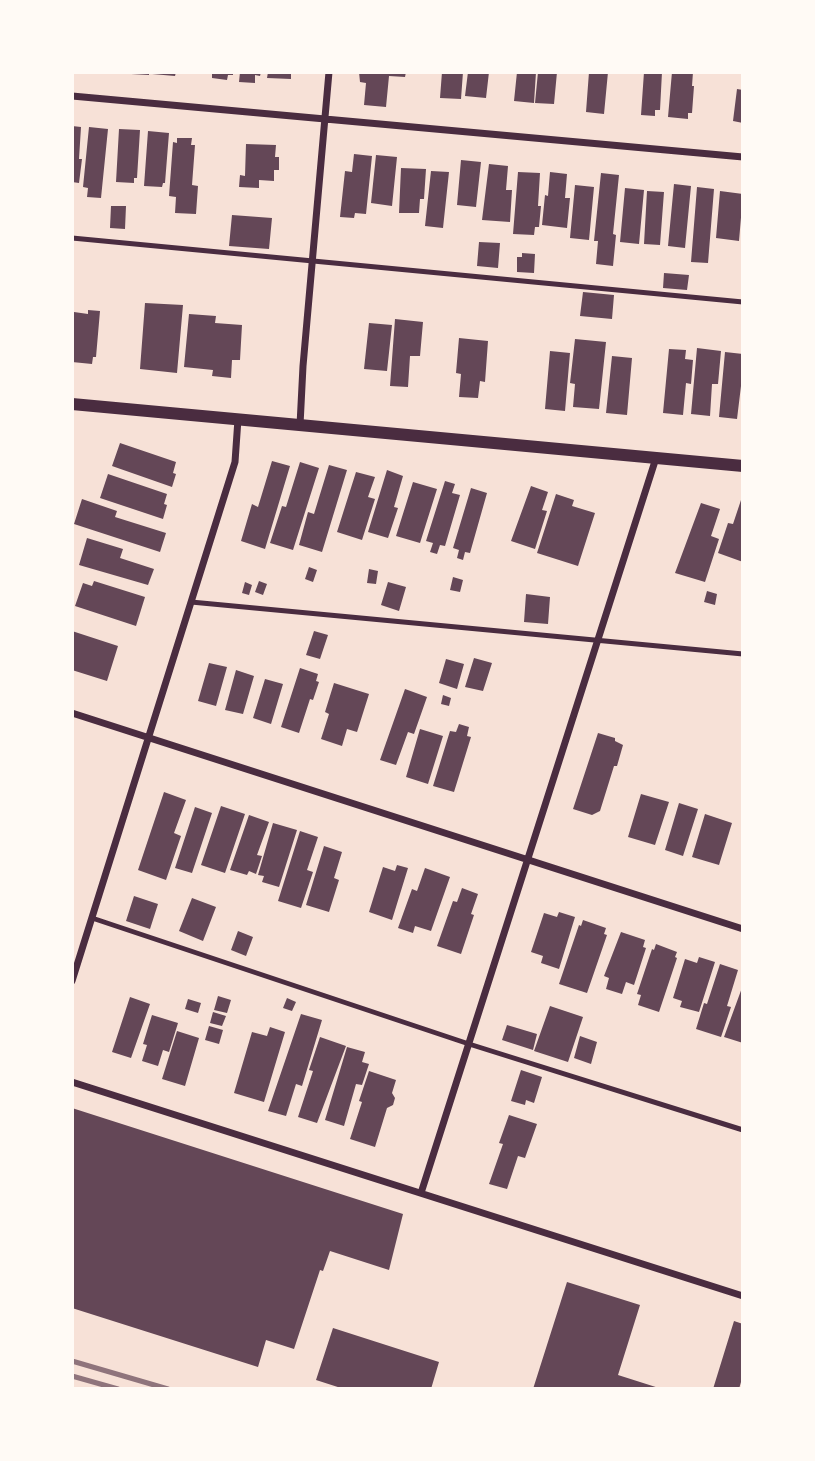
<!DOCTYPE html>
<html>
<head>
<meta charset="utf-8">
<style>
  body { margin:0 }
  #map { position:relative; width:815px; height:1461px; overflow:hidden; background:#f7e1d7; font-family:Poppins,sans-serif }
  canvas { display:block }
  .frame { position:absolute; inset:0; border:74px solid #fffaf5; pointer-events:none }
</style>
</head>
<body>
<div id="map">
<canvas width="815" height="1461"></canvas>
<div class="frame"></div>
</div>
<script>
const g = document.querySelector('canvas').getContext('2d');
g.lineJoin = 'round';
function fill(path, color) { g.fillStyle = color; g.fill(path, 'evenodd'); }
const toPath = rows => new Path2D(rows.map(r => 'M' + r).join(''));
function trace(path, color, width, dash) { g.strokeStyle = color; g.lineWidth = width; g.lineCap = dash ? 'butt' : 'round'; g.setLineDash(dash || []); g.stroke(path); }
const building = toPath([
  [131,72,149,72,149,75,131,74],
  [152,72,176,72,175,76,152,74],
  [212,72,233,72,233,75,228,75,227,80,212,78],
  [240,72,261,72,260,76,255,75,255,83,239,82],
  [268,72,291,72,291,79,267,78],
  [359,72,406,72,405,77,389,76,386,107,364,105,366,83,360,82],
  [442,72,463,72,461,99,440,98],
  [468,72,489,72,486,98,465,96],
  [517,72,536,72,534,103,514,101],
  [538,72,557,72,554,104,535,103],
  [589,72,608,72,604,114,586,112],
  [644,72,662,72,660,110,655,110,655,116,641,115],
  [672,72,693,72,692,86,694,86,692,113,688,113,688,119,668,117],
  [737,89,743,90,743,123,733,121],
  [72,126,81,127,79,159,82,159,79,183,72,182],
  [89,127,108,129,101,198,87,197,88,188,83,187],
  [119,129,140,130,137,178,134,178,134,183,116,182],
  [148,131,169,133,165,183,163,183,162,187,144,186],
  [177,138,192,138,191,145,195,145,192,185,198,186,196,214,175,213,176,197,169,196,173,142,177,143],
  [246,144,276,145,275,157,279,157,279,170,274,170,274,181,259,180,259,188,239,187,240,175,245,176],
  [354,154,372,156,366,214,355,213,354,218,340,217,345,171,352,172],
  [376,155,397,157,392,206,371,203],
  [461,160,481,162,476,207,457,205],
  [489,164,508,166,506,190,512,190,510,222,482,220],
  [401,168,426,169,424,199,420,199,419,213,399,213],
  [431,171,449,172,443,228,425,226],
  [518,172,540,173,538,206,541,206,539,227,535,227,534,235,513,234],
  [550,172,567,174,565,198,570,198,567,228,542,225,545,195,548,196],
  [601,173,619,175,613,234,616,235,613,266,596,264,598,241,594,241],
  [674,184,691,186,685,248,668,246],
  [575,185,594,187,589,240,570,238],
  [697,187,714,189,708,263,691,262],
  [625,188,644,190,639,244,620,242],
  [647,191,664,192,660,245,644,244],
  [720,191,743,194,739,241,716,238],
  [111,206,126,206,125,229,110,228],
  [232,215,272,218,269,249,229,246],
  [479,242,500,243,498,268,477,266],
  [522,253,535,254,534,273,517,272,517,257,522,257],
  [664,273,689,275,687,290,663,288],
  [583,292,614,295,612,319,580,316],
  [145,303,183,305,177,373,140,369],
  [88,310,100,311,96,357,93,357,92,364,72,362,74,312,88,314],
  [189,314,216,316,215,323,242,325,240,360,232,360,231,378,212,376,213,370,184,367],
  [395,319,423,322,420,356,410,356,408,387,390,386],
  [369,323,392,325,387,371,364,369],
  [459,338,488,341,485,382,480,381,478,398,459,397,461,374,456,373],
  [575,339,606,342,599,409,573,407,575,384,570,383],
  [697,348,721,351,718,384,712,384,710,416,691,414],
  [669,349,686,350,685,359,693,360,691,384,686,383,683,415,663,413],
  [550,351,570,353,565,411,545,409],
  [725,352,743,354,743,386,741,386,737,419,719,417],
  [612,356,632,358,627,415,606,413],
  [120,443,176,462,173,473,176,474,172,487,112,466],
  [272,461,290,466,265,549,241,541,252,504,258,507],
  [300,462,319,468,293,550,270,543,282,506,286,507],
  [329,465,347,470,322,552,299,545,308,512,314,514],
  [387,470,403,476,394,507,398,508,388,538,368,532],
  [356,472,375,477,368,497,375,499,362,540,337,532],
  [108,474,167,494,164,504,167,505,163,519,100,498],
  [445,481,455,484,452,493,460,495,445,546,440,545,437,554,430,552,433,543,426,541],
  [413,482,437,489,420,543,396,536],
  [531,486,548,492,542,510,547,511,535,549,511,541],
  [471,488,487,493,470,553,465,552,463,560,457,558,459,550,453,548],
  [556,494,574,500,572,506,595,513,578,566,537,553],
  [82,499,117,511,115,517,166,533,160,552,74,524],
  [741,500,743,500,743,562,718,553,728,523,733,524],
  [701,503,720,509,711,536,719,539,705,582,675,573],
  [87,538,123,549,120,558,154,569,148,585,79,565],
  [309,567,317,570,313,582,305,579],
  [369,569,378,571,376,584,367,583],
  [453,577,463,580,460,592,450,590],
  [94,581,145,597,136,626,75,606,83,583,92,586],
  [259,581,267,584,263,595,255,592],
  [245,582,252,585,249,595,242,593],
  [388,582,406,587,399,611,381,605],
  [707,591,717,594,715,605,704,602],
  [526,594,550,597,548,624,524,622],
  [72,631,118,646,107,681,72,670],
  [314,631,328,635,320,659,306,655],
  [474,658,492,663,483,691,465,687],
  [446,659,464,664,457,689,439,683],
  [209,663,227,667,216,706,198,701],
  [300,668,318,674,316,681,319,682,313,700,310,699,299,733,281,727],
  [236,670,254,676,243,714,225,710],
  [265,679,283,684,271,724,253,718],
  [334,683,369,694,357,732,347,729,342,746,321,739,329,714,325,712],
  [405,689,427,697,414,734,408,732,396,765,380,760],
  [443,695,451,698,449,706,441,704],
  [459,724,469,727,467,736,471,737,454,792,433,786,450,731,456,732],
  [420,729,443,736,428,784,406,777],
  [598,733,615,738,615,741,623,745,617,766,614,766,600,811,592,815,573,809],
  [164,792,186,800,174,833,181,836,166,880,138,870],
  [641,794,669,802,655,845,628,837],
  [679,803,698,809,683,856,665,850],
  [221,806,245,814,225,873,201,865],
  [195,807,212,813,192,873,175,868],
  [705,814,732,823,719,865,692,857],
  [249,815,269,822,257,855,262,856,256,874,249,871,247,875,230,870],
  [273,823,297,830,279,887,262,882,264,876,258,875],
  [300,831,318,837,307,870,313,872,301,908,278,901],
  [324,846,342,852,334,878,339,880,329,912,306,905],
  [397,865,408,868,392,920,369,912,383,867,395,871],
  [425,868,450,877,431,931,415,926,413,933,398,928,412,889,417,891],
  [462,888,478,894,471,914,474,915,461,954,437,946,453,901,457,902],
  [134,896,158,904,150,929,126,921],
  [192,898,216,907,203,941,179,931],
  [559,912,575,917,559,969,541,963,543,956,531,952,544,913,557,917],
  [583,920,606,928,604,934,607,935,587,993,559,984,579,925,581,926],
  [238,931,253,937,246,956,231,950],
  [621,932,645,940,643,947,646,948,634,985,626,982,622,994,606,989,609,978,604,976],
  [656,944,677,952,675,957,677,958,659,1012,638,1005,641,995,637,994,652,949,654,950],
  [699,957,715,962,699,1012,680,1007,682,1001,673,998,685,959,697,963],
  [720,964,738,970,727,1006,731,1007,721,1037,696,1029,704,1003,707,1004],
  [743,985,743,1043,724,1037],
  [218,996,231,1000,227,1013,214,1010],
  [130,997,150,1004,131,1058,112,1052],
  [287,998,296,1002,292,1011,283,1008],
  [188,999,201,1003,198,1013,185,1009],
  [550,1006,583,1017,568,1062,534,1051],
  [213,1012,226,1016,222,1026,210,1023],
  [301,1014,322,1020,302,1086,296,1084,286,1116,268,1111],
  [152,1015,178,1023,169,1052,163,1050,158,1066,142,1061,147,1045,143,1044],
  [507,1025,537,1034,533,1050,502,1040],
  [209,1026,223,1030,219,1044,205,1040],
  [270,1027,285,1032,264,1102,234,1093,252,1032,267,1036],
  [177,1031,199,1038,185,1086,162,1079],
  [580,1036,597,1042,591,1064,574,1058],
  [320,1037,346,1046,317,1123,298,1117,313,1071,309,1070],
  [347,1047,365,1052,362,1062,369,1064,362,1085,356,1084,344,1126,325,1120],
  [521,1070,542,1077,534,1103,526,1100,525,1105,511,1101],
  [369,1071,396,1080,392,1093,395,1098,393,1105,387,1108,375,1147,350,1139,362,1102,359,1101],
  [72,1108,403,1214,389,1270,330,1251,323,1271,320,1270,294,1349,266,1340,258,1367,72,1308],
  [509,1115,537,1124,525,1158,518,1156,507,1189,489,1184,503,1144,499,1143],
  [567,1282,640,1305,618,1375,662,1389,533,1389],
  [734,1321,743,1324,743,1375,739,1389,713,1389],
  [333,1328,439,1362,431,1389,344,1389,316,1380]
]);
const service = toPath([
  [72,238,743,302],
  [191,602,743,654],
  [92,918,469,1044,743,1130]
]);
const minor = toPath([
  [72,96,743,157],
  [300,425,303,366,329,72],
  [72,713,743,929],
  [72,981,235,462,238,419],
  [72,1082,743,1296],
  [421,1193,656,458]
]);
const tertiary = toPath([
  [72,404,743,466]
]);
const rail = toPath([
  [72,1361,168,1389],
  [72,1376,118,1389]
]);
fill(building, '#644757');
trace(service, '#4a2c40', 5);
trace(minor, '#4a2c40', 7);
trace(tertiary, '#4a2c40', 12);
trace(rail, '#8f747c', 5);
</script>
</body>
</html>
